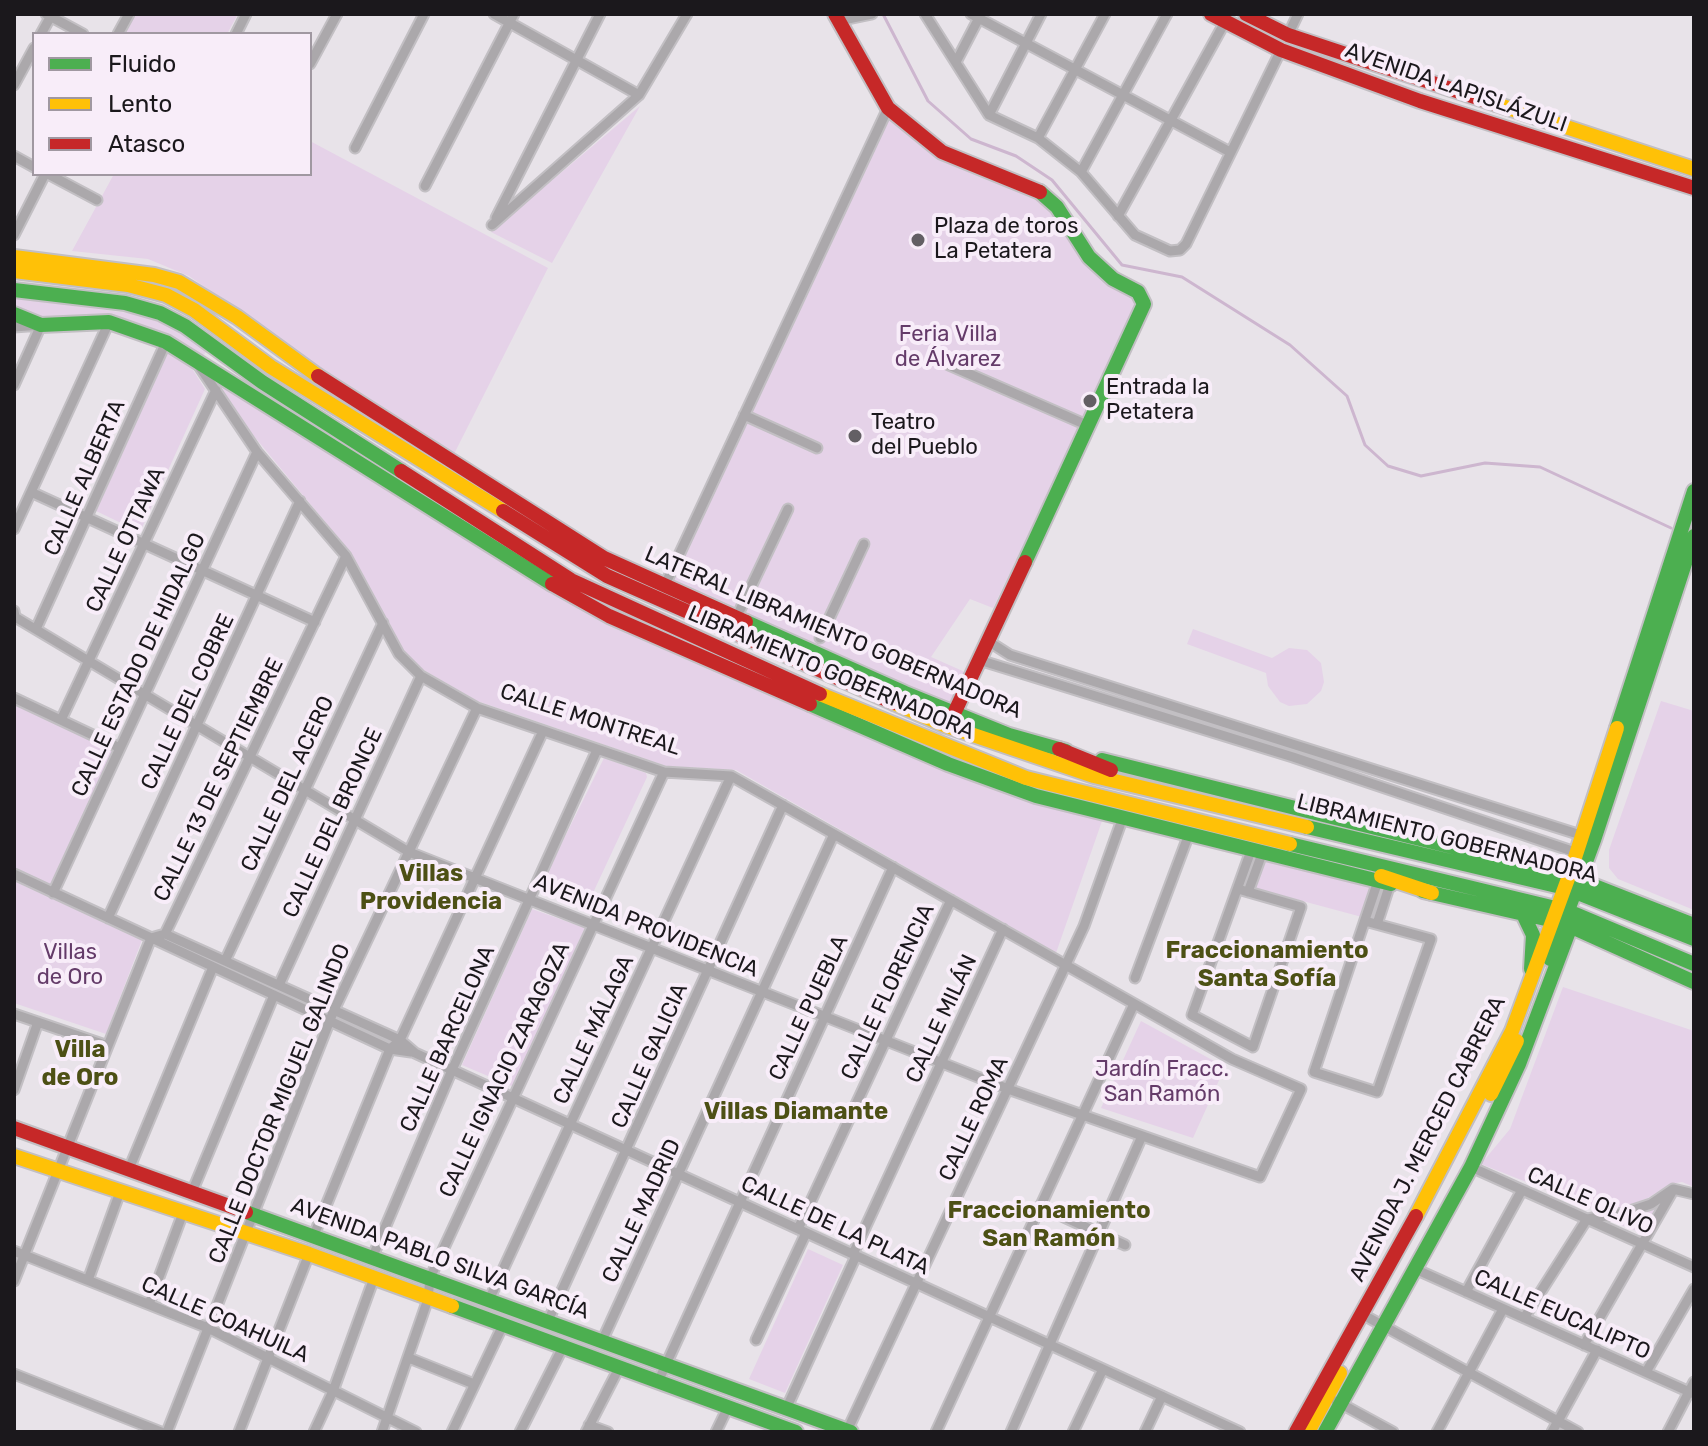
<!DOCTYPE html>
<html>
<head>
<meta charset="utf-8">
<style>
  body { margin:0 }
  #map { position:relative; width:1708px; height:1446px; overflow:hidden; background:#e8e3e9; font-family:Rubik,sans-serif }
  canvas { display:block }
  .frame { position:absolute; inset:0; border:16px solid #1b181c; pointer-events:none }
  .legend { position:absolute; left:32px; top:32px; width:280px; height:144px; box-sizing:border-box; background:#f8edf9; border:2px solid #a098a1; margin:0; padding:10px 14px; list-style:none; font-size:24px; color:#1b181c }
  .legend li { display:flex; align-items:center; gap:16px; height:40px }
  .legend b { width:40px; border:2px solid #a098a1 }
</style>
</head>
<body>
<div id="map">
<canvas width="1708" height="1446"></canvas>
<div class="frame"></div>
<ul class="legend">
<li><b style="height:10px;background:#4caf50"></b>Fluido</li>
<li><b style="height:10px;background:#ffc107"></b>Lento</li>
<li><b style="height:10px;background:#c62828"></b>Atasco</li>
</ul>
</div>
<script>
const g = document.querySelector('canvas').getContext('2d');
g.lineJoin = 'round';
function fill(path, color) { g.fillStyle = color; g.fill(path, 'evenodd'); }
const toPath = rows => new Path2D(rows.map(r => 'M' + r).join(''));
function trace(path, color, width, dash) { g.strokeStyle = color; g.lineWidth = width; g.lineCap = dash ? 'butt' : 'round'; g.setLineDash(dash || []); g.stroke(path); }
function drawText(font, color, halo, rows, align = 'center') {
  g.font = font + ' Rubik,sans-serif'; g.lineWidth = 8; g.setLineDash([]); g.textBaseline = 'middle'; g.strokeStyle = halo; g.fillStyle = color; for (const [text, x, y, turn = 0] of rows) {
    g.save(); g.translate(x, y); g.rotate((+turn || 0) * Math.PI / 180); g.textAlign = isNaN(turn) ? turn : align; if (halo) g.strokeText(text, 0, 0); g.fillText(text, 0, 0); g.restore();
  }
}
const green = toPath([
  [134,14,238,14,227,34,123,34],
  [640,106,552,263,491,232],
  [888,117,941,158,1036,200,1052,213,1082,260,1115,288,1133,297,1137,307,993,608,970,599,931,657,965,672,949,705,670,582],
  [310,141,548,268,454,454,333,377,189,276,148,259,72,251,114,174,310,174],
  [14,298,143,315,185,334,206,352,202,357,148,327,44,318,14,311],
  [168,351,191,367,205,389,140,532,96,511],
  [226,383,576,605,915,759,1036,804,1102,821,1056,953,736,770,666,766,477,701,420,668,403,651,350,552,219,394],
  [1193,629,1272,658,1289,648,1307,650,1321,663,1324,682,1321,691,1307,704,1289,706,1280,702,1268,686,1266,673,1187,644],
  [14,701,117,749,54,888,14,870],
  [1661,701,1694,711,1694,910,1618,879,1609,868,1609,850],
  [604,758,646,773,647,777,585,910,539,889],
  [1264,858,1373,884,1362,917,1254,888],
  [14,881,142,940,106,1034,14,1003],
  [532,909,585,928,514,1087,462,1065],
  [1563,987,1694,1031,1694,1187,1682,1182,1670,1184,1648,1198,1621,1208,1594,1209,1481,1164,1510,1129],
  [1141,1021,1225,1067,1193,1138,1101,1108],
  [1657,1207,1642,1233,1613,1222],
  [808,1249,843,1265,785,1393,749,1379]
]);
const stream = toPath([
  [883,14,928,101,971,139,1016,156,1052,180,1122,265,1182,277,1290,345,1347,396,1365,445,1388,466,1421,476,1485,463,1540,467,1671,528]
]);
const street = toPath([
  [46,14,83,34],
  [494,14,639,95],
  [925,14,989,115,1038,138,1081,172,1135,235,1170,251,1180,250,1186,244,1281,50],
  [971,14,1230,152],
  [838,21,872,14],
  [41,34,52,14],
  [118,34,129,14],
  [236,34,246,14],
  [1288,35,1298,14],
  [956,62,981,14],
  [310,64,337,14],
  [14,85,34,48],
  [989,115,1041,14],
  [1038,138,1105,14],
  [355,148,424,14],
  [14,156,34,167],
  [1081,172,1167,14],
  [48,174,97,200],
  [425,186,514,14],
  [1118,216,1225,22],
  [496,218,600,14],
  [492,225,639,95,687,14],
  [14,235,45,174],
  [14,327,41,325,14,385],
  [949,365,1089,426],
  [744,415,817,448],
  [31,492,315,622],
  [14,529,109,322],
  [664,587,888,108],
  [740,610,788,509],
  [14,611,15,617,409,852,1008,1089,1260,1177,1301,1089,1232,1059,731,776,664,772,477,708,421,676,399,654,346,556,257,452,197,363],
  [36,629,166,342],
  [820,638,864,544],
  [988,641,1010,655,1584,836],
  [979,660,1293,757,1581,854],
  [14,698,120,748],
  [61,720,216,390],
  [14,874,390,1049,411,1052],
  [1238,889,1301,907,1253,1047,1192,1015,1252,848],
  [1248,892,1263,851],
  [53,893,257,452],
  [108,918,300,501],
  [1365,921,1431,939,1377,1092,1314,1072,1378,881],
  [1377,924,1390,884],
  [165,934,400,1040,415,1053,1240,1432],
  [225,961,383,623],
  [1135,978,1189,834],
  [279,985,421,676],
  [14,1014,108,1046],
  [14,1090,38,1022],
  [1471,1167,1694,1267],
  [129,1169,213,967],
  [192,1192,274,995],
  [1040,1206,1125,1245],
  [798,1229,951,900],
  [314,1235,390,1049,400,1040,543,731],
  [14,1251,208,1328,416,1432],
  [853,1254,1003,929],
  [373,1256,452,1070,597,750],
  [1415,1269,1694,1394],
  [88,1280,120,1192],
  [14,1281,151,938,165,934,346,556],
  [1466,1292,1522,1190],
  [489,1300,731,776],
  [149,1304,183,1213],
  [1369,1318,1578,1432],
  [1524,1318,1587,1219,1624,1213,1651,1204,1673,1189,1694,1194],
  [548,1321,783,805],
  [756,1340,806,1233],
  [602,1341,834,834],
  [1584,1345,1672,1192],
  [409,1358,474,1384],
  [1646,1372,1694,1289],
  [14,1374,161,1432],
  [658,1382,893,867],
  [1336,1401,1393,1432],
  [787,1407,856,1256],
  [589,1425,608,1432],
  [847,1431,1084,926,1123,817],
  [167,1432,334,1010,477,708],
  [239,1432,309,1254],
  [314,1432,333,1391,374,1278],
  [382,1432,428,1299,430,1278,664,772],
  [452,1432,503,1325],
  [520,1432,563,1347],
  [586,1432,619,1368],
  [716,1432,728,1407],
  [936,1432,1134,1004],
  [1011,1432,1142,1136],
  [1073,1432,1103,1369],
  [1145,1432,1162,1396],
  [1437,1432,1503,1309],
  [1552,1432,1597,1350],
  [1668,1432,1694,1382]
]);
const fast = toPath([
  [14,290,125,303,160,313,185,326,262,382,401,471],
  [14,314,41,325,109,322,166,342,552,584],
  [1025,562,1144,304,1138,292,1113,279,1089,257,1057,207,1040,192],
  [746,622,905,693,1009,735,1066,751],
  [810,704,948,764,1036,796,1391,884],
  [1617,728,1694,491],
  [1102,760,1569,876,1694,925],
  [1307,827,1565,888,1694,939],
  [1290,844,1568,911,1694,964],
  [1423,891,1563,923,1694,982],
  [1522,912,1533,935,1531,969],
  [1550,959,1594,840,1694,536],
  [246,1212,851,1432],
  [452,1306,796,1432],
  [1325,1432,1471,1167,1519,1064,1571,926]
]);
const slow = toPath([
  [1496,104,1694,169],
  [14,257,154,275,179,282,237,317,318,376],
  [14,271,128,285,166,295,194,310,271,367,503,511],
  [820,694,1026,778,1290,844],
  [894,703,944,725,1094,776,1307,827],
  [1381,876,1432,893],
  [1491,1094,1517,1041],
  [14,1156,309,1254,452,1306],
  [1416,1216,1512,1031,1569,876,1617,728],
  [1308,1432,1340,1373]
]);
const jam = toPath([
  [835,14,888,108,942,152,1040,192],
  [1211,14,1281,50,1420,101,1694,188],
  [1246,14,1288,35,1496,104],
  [318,376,604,558,746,622],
  [401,471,571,580,820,694],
  [503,511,607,576,894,703],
  [552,584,609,616,810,704],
  [951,720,1025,562],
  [1059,749,1111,770],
  [14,1128,246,1212],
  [1296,1432,1416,1216]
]);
const markers = [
  [918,240,8,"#635f64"],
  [1090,401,8,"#635f64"],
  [855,436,8,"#635f64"]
];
const streetNames = [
  ["AVENIDA LAPISLÁZULI",1456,88,19],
  ["CALLE ALBERTA",85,478,-66],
  ["CALLE OTTAWA",126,540,-65],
  ["LATERAL LIBRAMIENTO GOBERNADORA",833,633,23],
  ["CALLE ESTADO DE HIDALGO",139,665,-65],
  ["LIBRAMIENTO GOBERNADORA",831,673,23],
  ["CALLE DEL COBRE",188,702,-65],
  ["CALLE MONTREAL",590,720,18],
  ["CALLE 13 DE SEPTIEMBRE",219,780,-64],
  ["CALLE DEL ACERO",288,784,-65],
  ["CALLE DEL BRONCE",333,823,-65],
  ["LIBRAMIENTO GOBERNADORA",1447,839,14],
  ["AVENIDA PROVIDENCIA",646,926,22],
  ["CALLE FLORENCIA",888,992,-65],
  ["CALLE PUEBLA",809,1008,-65],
  ["CALLE MILÁN",942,1019,-65],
  ["CALLE MÁLAGA",594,1030,-65],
  ["CALLE BARCELONA",448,1039,-66],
  ["CALLE GALICIA",650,1056,-66],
  ["CALLE IGNACIO ZARAGOZA",505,1070,-65],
  ["CALLE DOCTOR MIGUEL GALINDO",280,1104,-68],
  ["CALLE ROMA",974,1119,-65],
  ["AVENIDA J. MERCED CABRERA",1428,1139,-63],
  ["CALLE OLIVO",1590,1201,24],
  ["CALLE MADRID",642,1211,-65],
  ["CALLE DE LA PLATA",835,1226,25],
  ["AVENIDA PABLO SILVA GARCÍA",440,1259,20],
  ["CALLE EUCALIPTO",1562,1315,24],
  ["CALLE COAHUILA",225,1320,24]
];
const poiNames = [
  ["Plaza de toros",934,227],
  ["La Petatera",934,252],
  ["Entrada la",1106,388],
  ["Petatera",1106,413],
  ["Teatro",871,423],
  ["del Pueblo",871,448]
];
const parkNames = [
  ["Feria Villa",948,335],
  ["de Álvarez",948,360],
  ["Villas",70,953],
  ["de Oro",70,978],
  ["Jardín Fracc.",1162,1070],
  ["San Ramón",1162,1095]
];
const neighbourhoodNames = [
  ["Villas",431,874],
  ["Providencia",431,902],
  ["Fraccionamiento",1267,951],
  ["Santa Sofía",1267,979],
  ["Villa",80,1050],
  ["de Oro",80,1078],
  ["Villas Diamante",796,1112],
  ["Fraccionamiento",1049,1211],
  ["San Ramón",1049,1239]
];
fill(green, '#e5d2e8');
trace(stream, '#cdb6cf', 3);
trace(street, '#c2bfc3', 13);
trace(fast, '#c2bfc3', 18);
trace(slow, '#c2bfc3', 18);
trace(jam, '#c2bfc3', 18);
trace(street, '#aba8ab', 9);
trace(fast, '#4caf50', 14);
trace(slow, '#ffc107', 14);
trace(jam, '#c62828', 14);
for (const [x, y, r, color] of markers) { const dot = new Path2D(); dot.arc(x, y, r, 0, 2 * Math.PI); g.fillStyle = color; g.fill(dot); trace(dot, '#f8edf9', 3); }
drawText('22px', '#1b181c', '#f8edf9', streetNames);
drawText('22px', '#1b181c', '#f8edf9', poiNames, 'left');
drawText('22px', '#643b69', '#f8edf9', parkNames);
drawText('bold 24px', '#4d5015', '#f8edf9', neighbourhoodNames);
</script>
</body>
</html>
